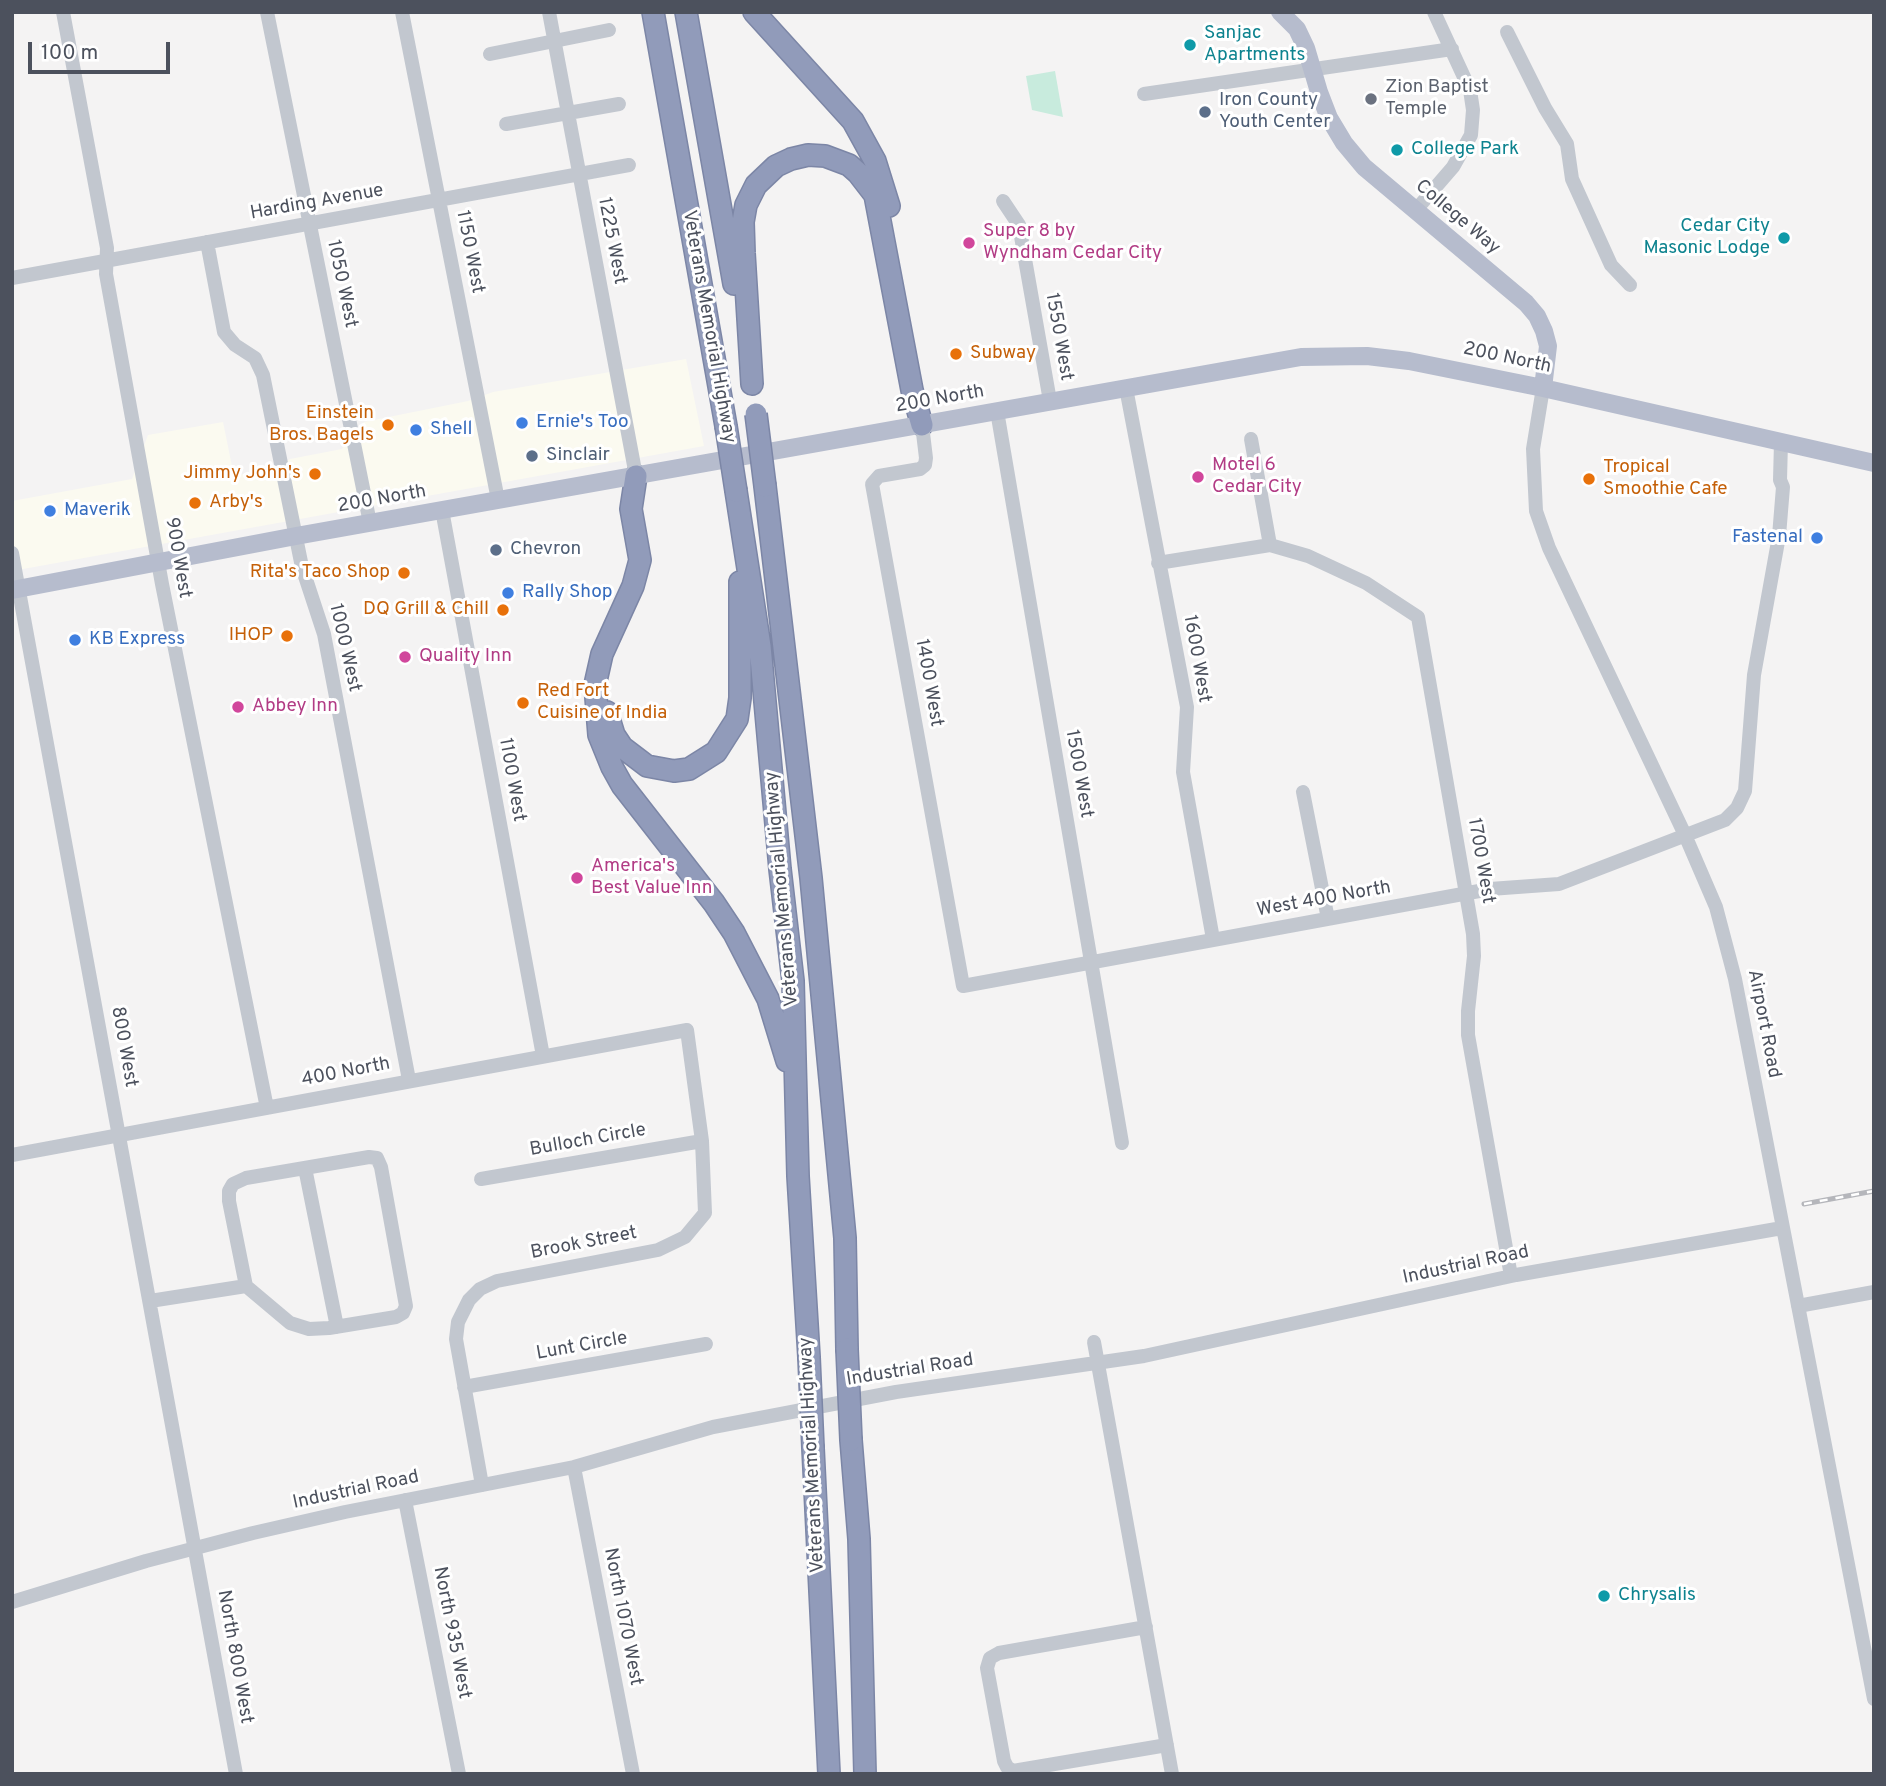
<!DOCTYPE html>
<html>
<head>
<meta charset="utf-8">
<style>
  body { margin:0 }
  #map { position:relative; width:1886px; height:1786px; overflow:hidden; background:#f4f3f3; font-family:Overpass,sans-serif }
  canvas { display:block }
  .frame { position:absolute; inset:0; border:14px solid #4c515d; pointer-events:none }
  .scale { position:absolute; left:28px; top:42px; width:142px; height:32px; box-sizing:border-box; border:4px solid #4c515d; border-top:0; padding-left:9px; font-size:21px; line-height:24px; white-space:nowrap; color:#4c515d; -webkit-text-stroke:5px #fff; paint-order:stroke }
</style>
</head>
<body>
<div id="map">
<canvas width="1886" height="1786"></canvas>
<div class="frame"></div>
<div class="scale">100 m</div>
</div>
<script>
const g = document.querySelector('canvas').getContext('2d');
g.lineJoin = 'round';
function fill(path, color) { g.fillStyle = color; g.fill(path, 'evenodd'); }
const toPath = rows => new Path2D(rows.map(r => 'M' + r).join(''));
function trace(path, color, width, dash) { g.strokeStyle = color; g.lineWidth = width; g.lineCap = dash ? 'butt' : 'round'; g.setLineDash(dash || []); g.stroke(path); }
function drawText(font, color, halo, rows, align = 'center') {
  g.font = font + ' Overpass,sans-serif'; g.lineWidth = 6; g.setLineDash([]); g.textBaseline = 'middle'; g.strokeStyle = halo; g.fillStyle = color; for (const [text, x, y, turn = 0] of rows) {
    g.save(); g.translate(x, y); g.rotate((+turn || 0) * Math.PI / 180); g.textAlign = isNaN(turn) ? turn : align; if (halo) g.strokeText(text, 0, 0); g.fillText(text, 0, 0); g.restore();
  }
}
const commercial = toPath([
  [686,359,704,446,12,571,12,501,132,479,148,435,223,422,234,476,274,469,290,459,342,449,364,422,468,401,493,392]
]);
const green = toPath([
  [1055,71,1063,117,1032,110,1026,76]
]);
const minor = toPath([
  [63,12,107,248,106,274,162,584,267,1108],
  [267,12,370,523],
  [402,12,498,500],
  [549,12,636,476],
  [1507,32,1545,108,1567,144,1572,179,1611,265,1630,285],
  [490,54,609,30],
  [1144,94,1452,49],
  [506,124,619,104],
  [1003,201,1019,225,1050,401],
  [1415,211,1453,167,1471,135,1473,110,1470,90,1434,12],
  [207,242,224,332,235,345,255,358,263,375,302,567,324,634,409,1080],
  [12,278,629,165],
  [1126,388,1187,707,1183,772,1213,939],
  [1543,388,1533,449,1536,511,1549,548,1685,835,1716,907,1735,979,1874,1699],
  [997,411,1122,1143],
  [922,425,926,458,925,465,920,469,879,476,872,484,963,986,1490,889,1559,884,1725,820,1737,808,1745,791,1754,675,1779,536,1783,487,1780,480,1781,442],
  [1251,439,1270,545],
  [442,510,543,1056],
  [12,553,236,1774],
  [1158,563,1270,545,1308,556,1366,583,1418,617,1473,934,1474,956,1468,1011,1468,1035,1511,1276],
  [1303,792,1328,919],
  [12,1155,687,1030,702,1141,705,1213,685,1237,658,1250,497,1281,480,1289,469,1300,458,1322,456,1339,482,1485],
  [305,1168,337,1327],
  [481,1179,702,1141],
  [150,1301,246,1286,229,1201,229,1191,233,1184,246,1178,369,1157,377,1158,381,1167,406,1306,403,1313,396,1317,329,1328,309,1329,290,1323,246,1286],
  [1798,1306,1874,1292],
  [1094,1342,1172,1774],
  [464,1387,706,1344],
  [574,1467,633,1774],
  [405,1500,459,1774],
  [12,1602,146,1561,253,1533,345,1512,574,1467,713,1427,896,1392,1144,1356,1516,1275,1782,1228],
  [1146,1627,999,1653,990,1658,987,1668,1004,1761,1007,1767,1013,1771,1167,1745]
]);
const major = toPath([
  [1280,12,1297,29,1306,48,1319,92,1329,118,1344,143,1364,167,1526,303,1537,316,1544,331,1548,346,1543,388],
  [12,590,296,536,1301,357,1367,356,1409,361,1543,388,1874,463]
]);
const highway = toPath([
  [653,12,726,426],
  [686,12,734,284],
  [754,12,853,121,875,161,889,206],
  [752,384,744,253,743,222,746,205,756,185,776,166,791,159,808,155,825,156,849,165,858,173,875,195,912,390,922,425],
  [636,476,631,509,640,560,633,586,602,654,595,685,599,735,612,767,622,785,714,903,734,933,768,999,787,1061],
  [765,486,811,878,845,1238,847,1349],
  [736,491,760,646,780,869,793,981,798,1176,809,1357],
  [607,712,614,735,622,747,647,766,674,771,689,769,716,752,737,719,740,698,740,582],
  [851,1440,859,1539,865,1774],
  [813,1448,829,1774]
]);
const rail = toPath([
  [1804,1204,1874,1191]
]);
const highwayBridge = toPath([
  [756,414,765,486],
  [726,426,736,491],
  [847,1349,851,1440],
  [809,1357,813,1448]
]);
const markers = [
  [1190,45,7,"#0f9aa8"],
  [1371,99,7,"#6b7280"],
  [1205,112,7,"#5c6f8a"],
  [1397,150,7,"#0f9aa8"],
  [1784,238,7,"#0f9aa8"],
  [969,243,7,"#d1479c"],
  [956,354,7,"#e8710a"],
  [522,423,7,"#3f7fe0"],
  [388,425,7,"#e8710a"],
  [416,430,7,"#3f7fe0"],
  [532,456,7,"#5c6f8a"],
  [315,474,7,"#e8710a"],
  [1198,477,7,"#d1479c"],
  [1589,479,7,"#e8710a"],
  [195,503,7,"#e8710a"],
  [50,511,7,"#3f7fe0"],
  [1817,538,7,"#3f7fe0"],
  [496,550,7,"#5c6f8a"],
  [404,573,7,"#e8710a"],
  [508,593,7,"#3f7fe0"],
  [503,610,7,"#e8710a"],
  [287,636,7,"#e8710a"],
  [75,640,7,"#3f7fe0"],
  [405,657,7,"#d1479c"],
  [523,703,7,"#e8710a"],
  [238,707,7,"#d1479c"],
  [577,878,7,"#d1479c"],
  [1604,1596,7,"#0f9aa8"]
];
const cultureNames = [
  ["Sanjac",1204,34],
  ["Apartments",1204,56],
  ["College Park",1411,150],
  ["Cedar City",1770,227,"right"],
  ["Masonic Lodge",1770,249,"right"],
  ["Chrysalis",1618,1596]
];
const worshipNames = [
  ["Zion Baptist",1385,88],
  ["Temple",1385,110]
];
const serviceNames = [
  ["Iron County",1219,101],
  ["Youth Center",1219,123],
  ["Sinclair",546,456],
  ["Chevron",510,550]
];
const streetNames = [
  ["Harding Avenue",317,203,-10],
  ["College Way",1457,218,40],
  ["1225 West",611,241,79],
  ["1150 West",469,252,79],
  ["1050 West",341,284,78],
  ["Veterans Memorial Highway",708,327,80],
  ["1550 West",1058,337,80],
  ["200 North",1507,359,12],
  ["200 North",940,400,-10],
  ["200 North",382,500,-10],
  ["900 West",177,558,80],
  ["1000 West",344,648,77],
  ["1600 West",1196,659,80],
  ["1400 West",928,683,80],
  ["1500 West",1078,774,80],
  ["1100 West",511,780,80],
  ["1700 West",1480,861,80],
  ["Veterans Memorial Highway",783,889,-95],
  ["West 400 North",1324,900,-10],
  ["Airport Road",1763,1024,79],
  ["800 West",123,1047,80],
  ["400 North",346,1073,-11],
  ["Bulloch Circle",588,1141,-10],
  ["Brook Street",584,1244,-11],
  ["Industrial Road",1466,1266,-12],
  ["Lunt Circle",582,1347,-10],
  ["Industrial Road",910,1371,-9],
  ["Veterans Memorial Highway",813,1455,-93],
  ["Industrial Road",356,1491,-12],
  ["North 1070 West",622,1617,79],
  ["North 935 West",451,1633,79],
  ["North 800 West",234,1657,80]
];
const hotelNames = [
  ["Super 8 by",983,232],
  ["Wyndham Cedar City",983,254],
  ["Motel 6",1212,466],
  ["Cedar City",1212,488],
  ["Quality Inn",419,657],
  ["Abbey Inn",252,707],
  ["America's",591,867],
  ["Best Value Inn",591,889]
];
const foodNames = [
  ["Subway",970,354,"left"],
  ["Einstein",374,414],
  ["Bros. Bagels",374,436],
  ["Tropical",1603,468,"left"],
  ["Smoothie Cafe",1603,490,"left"],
  ["Jimmy John's",301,474],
  ["Arby's",209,503,"left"],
  ["Rita's Taco Shop",390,573],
  ["DQ Grill & Chill",489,610],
  ["IHOP",273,636],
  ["Red Fort",537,692,"left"],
  ["Cuisine of India",537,714,"left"]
];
const shopNames = [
  ["Ernie's Too",536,423],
  ["Shell",430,430],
  ["Maverik",64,511],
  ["Fastenal",1803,538,"right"],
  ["Rally Shop",522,593],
  ["KB Express",89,640]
];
fill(commercial, '#fbfaf0');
fill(green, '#c8ebdd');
trace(highway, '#7c86a6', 24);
trace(minor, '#c2c7cf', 14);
trace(major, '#b6bccd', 18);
trace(highway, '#919bba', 21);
trace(rail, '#b5b6bb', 5);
trace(rail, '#fff', 2.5, [8]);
trace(highwayBridge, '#7c86a6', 24, []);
trace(highwayBridge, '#919bba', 21);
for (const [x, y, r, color] of markers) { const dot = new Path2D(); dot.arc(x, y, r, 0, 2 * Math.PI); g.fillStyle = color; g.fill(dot); trace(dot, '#fff', 2.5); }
drawText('19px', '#0d838f', '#fff', cultureNames, 'left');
drawText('19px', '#5b616d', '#fff', worshipNames, 'left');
drawText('19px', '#4e5e75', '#fff', serviceNames, 'left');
drawText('19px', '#4c515d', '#fff', streetNames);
drawText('19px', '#b23c85', '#fff', hotelNames, 'left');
drawText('19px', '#c56008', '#fff', foodNames, 'right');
drawText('19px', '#366cbe', '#fff', shopNames, 'left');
</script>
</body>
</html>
